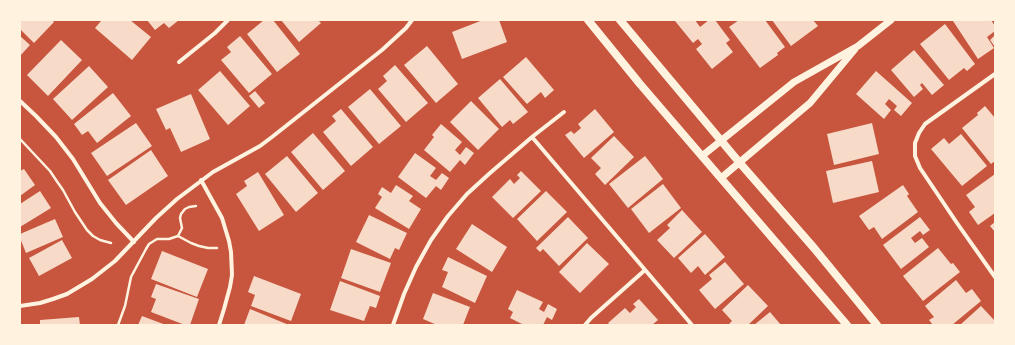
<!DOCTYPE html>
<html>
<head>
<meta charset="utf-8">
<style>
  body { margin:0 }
  #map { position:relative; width:1015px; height:345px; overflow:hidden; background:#c8553d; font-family:"Exo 2",sans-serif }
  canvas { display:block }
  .frame { position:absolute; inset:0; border:21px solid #fff3e0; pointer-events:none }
</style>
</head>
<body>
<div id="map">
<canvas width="1015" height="345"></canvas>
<div class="frame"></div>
</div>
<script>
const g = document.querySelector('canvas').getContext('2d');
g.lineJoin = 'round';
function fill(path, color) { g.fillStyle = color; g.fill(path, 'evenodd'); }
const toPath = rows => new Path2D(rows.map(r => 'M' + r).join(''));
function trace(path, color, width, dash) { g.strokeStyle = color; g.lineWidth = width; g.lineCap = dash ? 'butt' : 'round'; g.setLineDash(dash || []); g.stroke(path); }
const building = toPath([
  [20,20,52,20,54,22,34,43,20,29],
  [102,20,130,20,151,37,132,60,95,28],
  [147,20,179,20,169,28,164,23,155,30],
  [264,20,273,20,300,54,277,72,247,34],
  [281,20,318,20,321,23,299,42],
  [483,20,499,20,507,42,462,59,452,32],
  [677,20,695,20,700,27,709,20,715,20,730,40,726,43,733,52,712,69,696,49,702,44,698,39,693,43,675,21],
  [739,20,765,20,785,47,777,53,778,55,760,68,729,27],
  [772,20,813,20,818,26,791,46],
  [955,20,991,20,995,26,995,31,987,37,994,48,978,59,953,21],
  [945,24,975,64,967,71,964,68,949,80,920,44],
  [995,35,995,47,990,40],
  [20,36,30,45,20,56],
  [240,36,272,74,249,93,221,60,231,52,227,47],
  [61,40,82,60,48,96,27,75],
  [427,46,458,84,436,103,404,65],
  [914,50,944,85,932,95,922,83,920,85,923,89,914,97,891,70],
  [526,57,554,90,545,98,541,92,527,104,503,77],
  [395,65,428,103,406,122,378,89,387,81,383,76],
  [89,66,108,87,72,120,53,99],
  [220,71,250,106,228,125,198,90],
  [876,71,912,103,901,116,894,110,897,106,889,99,885,104,891,110,884,119,856,94],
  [500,79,528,112,513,124,510,120,502,127,478,98],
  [370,89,401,126,379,144,348,107],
  [255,91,265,103,259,108,249,96],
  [113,93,131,116,97,143,88,131,82,135,74,124],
  [191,94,210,139,181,152,170,128,166,130,156,109],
  [471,101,499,129,478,150,450,122],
  [985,106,995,118,995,161,991,164,962,128,978,115,977,113],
  [341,109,373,147,351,166,323,132,336,121,332,116],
  [595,109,614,132,584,158,565,135,571,131,574,134,581,128,578,124],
  [136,123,152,146,107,176,91,153],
  [872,123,879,154,834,165,827,134],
  [441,124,462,142,455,150,460,155,466,147,474,153,465,165,460,160,450,172,424,150,434,137,432,135],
  [313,133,345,171,323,190,291,152],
  [961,134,987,166,962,186,931,149,944,138,949,144],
  [614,136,634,157,605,185,595,174,601,168,591,158],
  [151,150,168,176,126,205,108,180],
  [415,153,436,168,430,176,436,180,442,173,449,178,441,190,436,186,426,198,398,177],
  [287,156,318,193,296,212,265,174],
  [645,156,663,179,628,208,609,184],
  [872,161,879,192,833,203,826,171],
  [24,169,35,185,20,196,20,171],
  [521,171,541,191,513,218,492,197,510,179,514,184,520,178,517,175],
  [258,172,284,215,259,231,236,194,247,186,244,181],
  [995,174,995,213,978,225,969,212,975,207,966,195],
  [663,184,681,208,649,233,631,209],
  [396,185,413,196,409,201,421,209,409,229,375,208,382,197,378,194,382,187,391,193],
  [903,185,909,194,907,196,918,212,882,239,874,227,869,230,859,216],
  [40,191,51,208,20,227,20,204],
  [546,191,567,212,537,241,517,219],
  [682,210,702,232,674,258,657,240,670,228,667,225],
  [369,215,407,233,399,250,395,248,390,259,356,242],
  [568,217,588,238,559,266,543,249,540,252,536,248],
  [920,217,930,230,923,235,920,231,911,238,915,243,922,238,929,247,901,269,883,245],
  [55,219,63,237,26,253,20,238,20,234],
  [995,222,995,232,990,226],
  [472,224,507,247,492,272,456,249],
  [705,234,725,257,705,275,698,266,691,273,678,258],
  [62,240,72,258,39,276,29,258],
  [587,243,609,264,580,293,559,272],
  [938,248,951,264,953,263,960,272,923,301,903,276],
  [351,249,391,263,380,292,341,278],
  [162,251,208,269,197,297,151,279],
  [448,257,487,276,475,303,442,287,448,272,442,270],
  [725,262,744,284,715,309,699,290,712,279,709,275],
  [254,276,301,294,291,321,251,306,255,295,248,292],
  [956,280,966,293,972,289,981,301,952,325,933,325,929,320,934,317,925,306],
  [340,281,380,296,376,308,370,306,364,321,330,310],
  [156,284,199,299,190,325,185,325,151,312,156,299,151,297],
  [748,285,768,306,748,325,728,325,732,321,722,310],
  [517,290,543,302,539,309,544,312,548,304,557,309,552,320,547,317,543,325,524,325,510,318,513,312,508,309],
  [433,293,470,307,463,325,437,325,423,319],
  [639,299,658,320,652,325,610,325,608,323,625,308,630,313,636,307,633,304],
  [981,306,995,321,995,325,960,325],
  [250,309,289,325,244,325],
  [770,312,781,325,754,325],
  [142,316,166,325,138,325],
  [79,317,80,325,40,325,40,320]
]);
const path = toPath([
  [20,139,50,171,56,180,63,190,75,212,87,230,93,236,100,240,111,243],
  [178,236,191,243,199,246,208,248,217,248],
  [118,325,125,306,131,277,146,249,149,244,157,239,169,239,178,236,182,228,180,218,181,214,185,209,189,207,196,206]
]);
const minor = toPath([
  [179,62,215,33,228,20],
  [995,74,925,124,919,133,915,143,915,156,920,168,957,223,995,277],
  [20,101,36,116,56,137,73,159,100,203,116,223,134,242],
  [532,137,692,325],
  [201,180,222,218,229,241,231,252,232,275,230,287,224,309,219,325],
  [20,306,40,303,53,299,67,294,92,279,115,261,156,218,177,199,213,172,260,146,272,137,382,50,406,28,412,20],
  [393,325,404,294,416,267,431,240,448,216,467,194,490,173,532,137,564,112],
  [585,325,591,318,645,270]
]);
const tertiary = toPath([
  [702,156,794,82,858,46,891,20],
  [721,178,810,103,855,49]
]);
const secondary = toPath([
  [588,20,640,84,847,325],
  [620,20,739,162,814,248,877,325]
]);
fill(building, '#f7dbc8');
trace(path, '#fff3e0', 2.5);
trace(minor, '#fff3e0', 4);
trace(tertiary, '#fff3e0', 7);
trace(secondary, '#fff3e0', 8);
</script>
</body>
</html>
